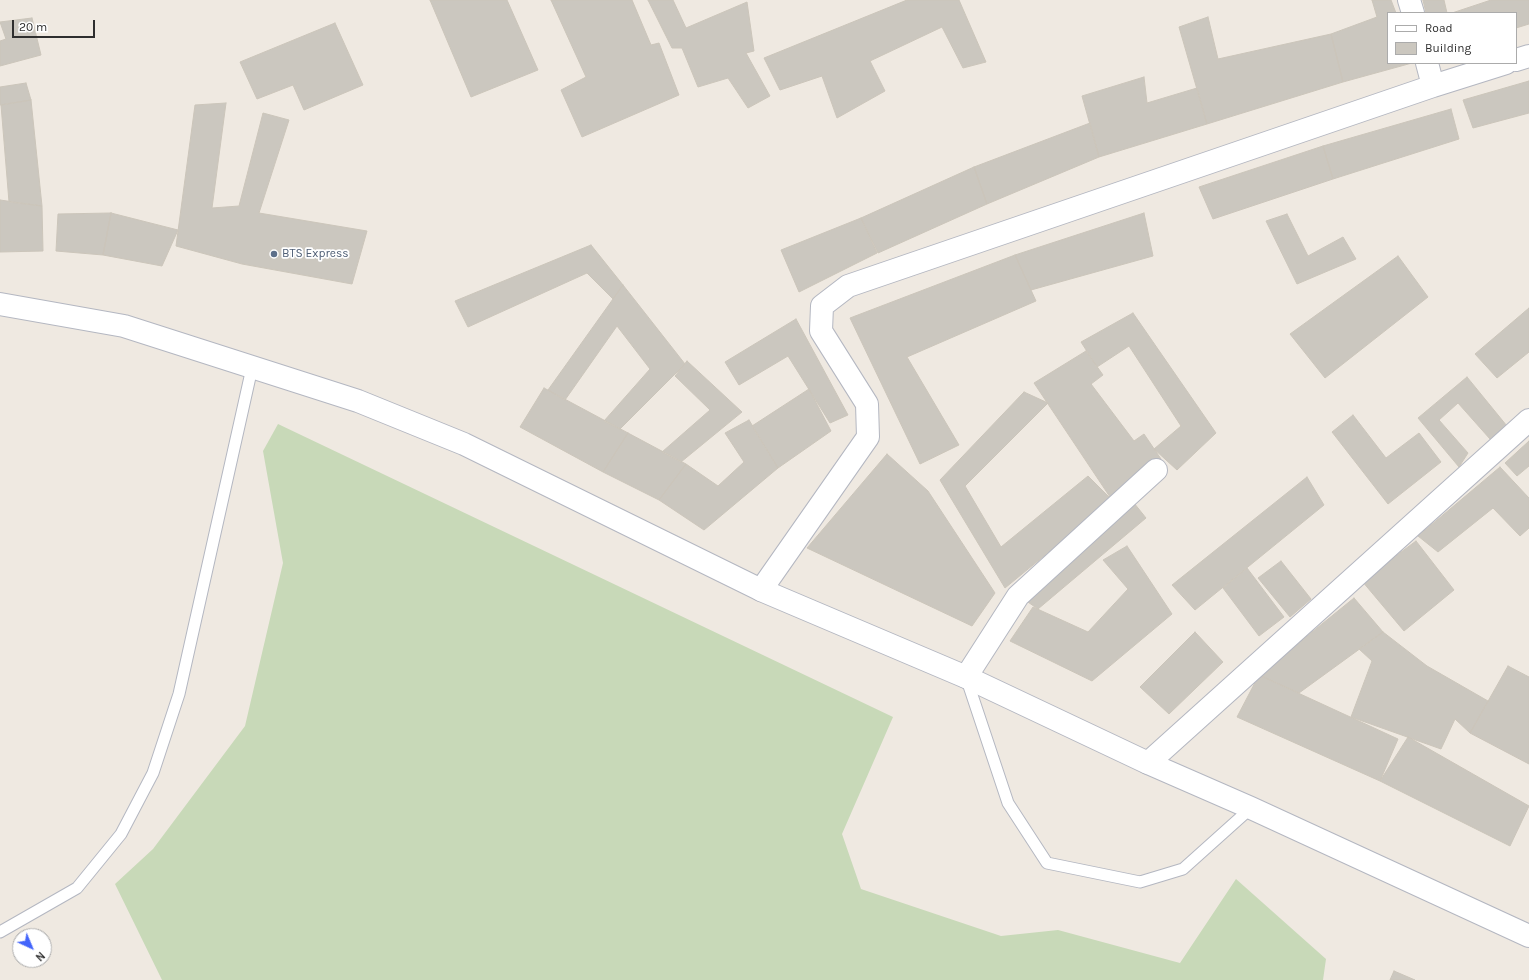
<!DOCTYPE html>
<html>
<head>
<meta charset="utf-8">
<style>
  body { margin:0 }
  #map { position:relative; width:1529px; height:980px; overflow:hidden; background:#efe9e1; font-family:Karla,sans-serif }
  canvas { display:block }
  .legend { position:absolute; left:1387px; top:12px; width:130px; height:52px; box-sizing:border-box; background:#fff; border:1px solid #ababab; margin:0; padding:5px 7px; list-style:none; font-size:12px; color:#2e2e2e }
  .legend li { display:flex; align-items:center; gap:8px; height:20px }
  .legend b { width:20px; border:1px solid #ababab }
  .north { position:absolute; left:12px; top:928px; width:40px; height:40px; box-sizing:border-box; background:#fff; border:1px solid #ababab; border-radius:50%; rotate:136deg; font-size:11px; font-weight:700; line-height:16px; text-align:center; color:#2e2e2e }
  .north::after { content:''; display:block; margin:auto; width:14px; height:18px; background:#4264fb; clip-path:polygon(50% 0,100% 100%,50% 72%,0 100%) }
  .scale { position:absolute; left:12px; top:20px; width:83px; height:18px; box-sizing:border-box; border:2px solid #2e2e2e; border-top:0; padding-left:5px; font-size:12px; line-height:14px; white-space:nowrap; color:#2e2e2e; -webkit-text-stroke:3px #fff; paint-order:stroke }
</style>
</head>
<body>
<div id="map">
<canvas width="1529" height="980"></canvas>
<ul class="legend">
<li><b style="height:5px;background:#fff"></b>Road</li>
<li><b style="height:11px;background:#cbc7bf"></b>Building</li>
</ul>
<div class="north">N</div>
<div class="scale">20 m</div>
</div>
<script>
const g = document.querySelector('canvas').getContext('2d');
g.lineJoin = 'round';
function fill(path, color) { g.fillStyle = color; g.fill(path, 'evenodd'); }
const toPath = rows => new Path2D(rows.map(r => 'M' + r).join(''));
function trace(path, color, width, dash) { g.strokeStyle = color; g.lineWidth = width; g.lineCap = dash ? 'butt' : 'round'; g.setLineDash(dash || []); g.stroke(path); }
function drawText(font, color, halo, rows, align = 'center') {
  g.font = font + ' Karla,sans-serif'; g.lineWidth = 3.5; g.setLineDash([]); g.textBaseline = 'middle'; g.strokeStyle = halo; g.fillStyle = color; for (const [text, x, y, turn = 0] of rows) {
    g.save(); g.translate(x, y); g.rotate((+turn || 0) * Math.PI / 180); g.textAlign = isNaN(turn) ? turn : align; if (halo) g.strokeText(text, 0, 0); g.fillText(text, 0, 0); g.restore();
  }
}
const cemetery = toPath([
  [278,424,893,717,842,834,861,889,1001,936,1058,930,1180,963,1236,879,1326,959,1323,980,162,980,115,884,153,849,245,726,283,563,263,451]
]);
const building = toPath([
  [430,0,507,0,538,70,471,97,430,0],
  [551,0,632,0,651,45,659,43,679,95,582,137,561,90,586,77,551,0],
  [648,0,673,0,686,28,747,2,754,51,746,53,770,96,748,108,728,78,698,87,682,48,672,48,648,0],
  [907,0,959,0,986,62,963,68,942,27,870,61,885,91,837,118,822,76,780,90,764,58,907,0],
  [1372,0,1391,0,1396,13,1388,13,1388,63,1412,63,1343,82,1331,34,1377,17,1372,0],
  [1423,0,1444,0,1447,13,1426,13,1423,0],
  [1491,0,1529,0,1529,24,1516,28,1516,13,1452,13,1491,0],
  [1208,17,1218,59,1331,34,1343,82,1207,124,1179,27,1208,17],
  [32,18,41,55,0,66,0,41,6,39,0,22,32,18],
  [335,23,363,85,304,110,293,85,257,99,240,62,335,23],
  [1144,77,1147,103,1197,88,1207,124,1099,157,1082,96,1144,77],
  [1529,81,1529,113,1473,128,1463,100,1529,81],
  [26,83,31,100,0,105,0,87,26,83],
  [31,100,42,206,9,202,1,105,31,100],
  [226,103,212,208,239,206,263,113,289,120,259,213,367,231,352,284,242,264,176,246,195,105,226,103],
  [1451,109,1459,139,1333,179,1323,146,1451,109],
  [1090,123,1099,157,987,204,974,167,1090,123],
  [1323,146,1333,179,1213,219,1199,187,1323,146],
  [974,167,987,204,878,253,861,218,974,167],
  [0,200,42,206,43,251,0,252,0,200],
  [111,213,103,255,56,251,58,214,111,213],
  [111,213,178,230,162,266,103,255,111,213],
  [1144,213,1153,256,1031,290,1015,255,1144,213],
  [1287,214,1308,256,1343,237,1356,259,1297,284,1266,221,1287,214],
  [861,218,877,253,799,292,781,250,861,218],
  [591,245,623,285,613,299,587,273,468,327,455,301,591,245],
  [1015,255,1036,301,907,357,959,445,920,464,850,318,1015,255],
  [1398,256,1428,297,1325,378,1290,334,1398,256],
  [623,285,685,364,620,429,604,421,650,369,617,326,565,400,548,390,623,285],
  [1529,308,1529,352,1497,378,1475,354,1529,308],
  [1133,313,1216,433,1177,470,1154,449,1181,426,1129,346,1097,367,1081,342,1133,313],
  [796,319,848,415,830,423,788,356,739,385,725,362,796,319],
  [1086,351,1103,375,1091,384,1134,441,1144,434,1161,459,1112,500,1034,383,1086,351],
  [687,361,742,412,681,462,662,452,710,410,675,376,687,361],
  [1467,377,1507,426,1490,439,1458,403,1439,420,1468,453,1459,467,1418,418,1467,377],
  [544,388,628,433,603,472,520,427,544,388],
  [809,389,831,431,778,468,752,426,809,389],
  [1024,392,1048,403,965,486,1001,547,1088,476,1112,500,1005,588,940,480,1024,392],
  [1353,415,1386,458,1419,433,1441,462,1388,504,1332,432,1353,415],
  [749,420,778,468,704,530,659,500,686,464,718,486,744,462,725,433,749,420],
  [628,433,686,464,659,500,603,472,628,433],
  [1529,441,1529,466,1517,476,1505,463,1529,441],
  [887,454,928,491,995,593,972,626,807,548,887,454],
  [1500,467,1529,498,1529,528,1520,536,1493,508,1438,552,1418,536,1500,467],
  [1307,477,1324,505,1195,610,1172,585,1307,477],
  [1134,503,1146,518,1038,609,1025,600,1134,503],
  [1416,541,1454,590,1404,631,1362,581,1416,541],
  [1127,546,1172,614,1092,681,1010,641,1033,607,1088,632,1128,589,1103,560,1127,546],
  [1281,561,1311,599,1290,617,1258,578,1281,561],
  [1247,568,1284,617,1259,636,1223,588,1247,568],
  [1354,598,1383,632,1299,693,1259,675,1354,598],
  [1195,632,1223,662,1169,714,1140,687,1195,632],
  [1383,632,1427,666,1488,701,1470,733,1455,719,1441,749,1351,717,1372,661,1359,649,1383,632],
  [1508,666,1529,677,1529,764,1470,733,1508,666],
  [1259,675,1398,739,1380,781,1237,717,1259,675],
  [1408,737,1529,806,1510,846,1380,781,1408,737],
  [1394,971,1415,980,1390,980,1394,971]
]);
const lane = toPath([
  [966,677,1008,803,1047,863,1140,882,1183,869,1251,808],
  [0,932,77,888,121,834,153,773,179,694,252,368]
]);
const street = toPath([
  [1409,0,1413,13],
  [1516,60,1529,56],
  [1427,63,1433,86],
  [761,590,868,437,867,404,821,331,822,306,848,286,1433,86,1506,63],
  [966,677,1018,596,1156,470],
  [1148,763,1529,420]
]);
const secondary = toPath([
  [0,304,124,326,358,401,464,444,761,590,966,677,1148,763,1251,808,1529,936]
]);
const markers = [
  [274,254,4,"#5c6f8a"]
];
const serviceNames = [
  ["BTS Express",282,254]
];
fill(cemetery, '#c8d9b8');
fill(building, '#cbc7bf');
trace(building, '#cbc5ba', 1);
trace(lane, '#b4b7c1', 13);
trace(street, '#b4b7c1', 24);
trace(secondary, '#b4b7c1', 24);
trace(lane, '#fff', 11);
trace(street, '#fff', 22);
trace(secondary, '#fff', 22);
for (const [x, y, r, color] of markers) { const dot = new Path2D(); dot.arc(x, y, r, 0, 2 * Math.PI); g.fillStyle = color; g.fill(dot); trace(dot, '#fff', 1.5); }
drawText('12px', '#4e5e75', '#fff', serviceNames, 'left');
</script>
</body>
</html>
